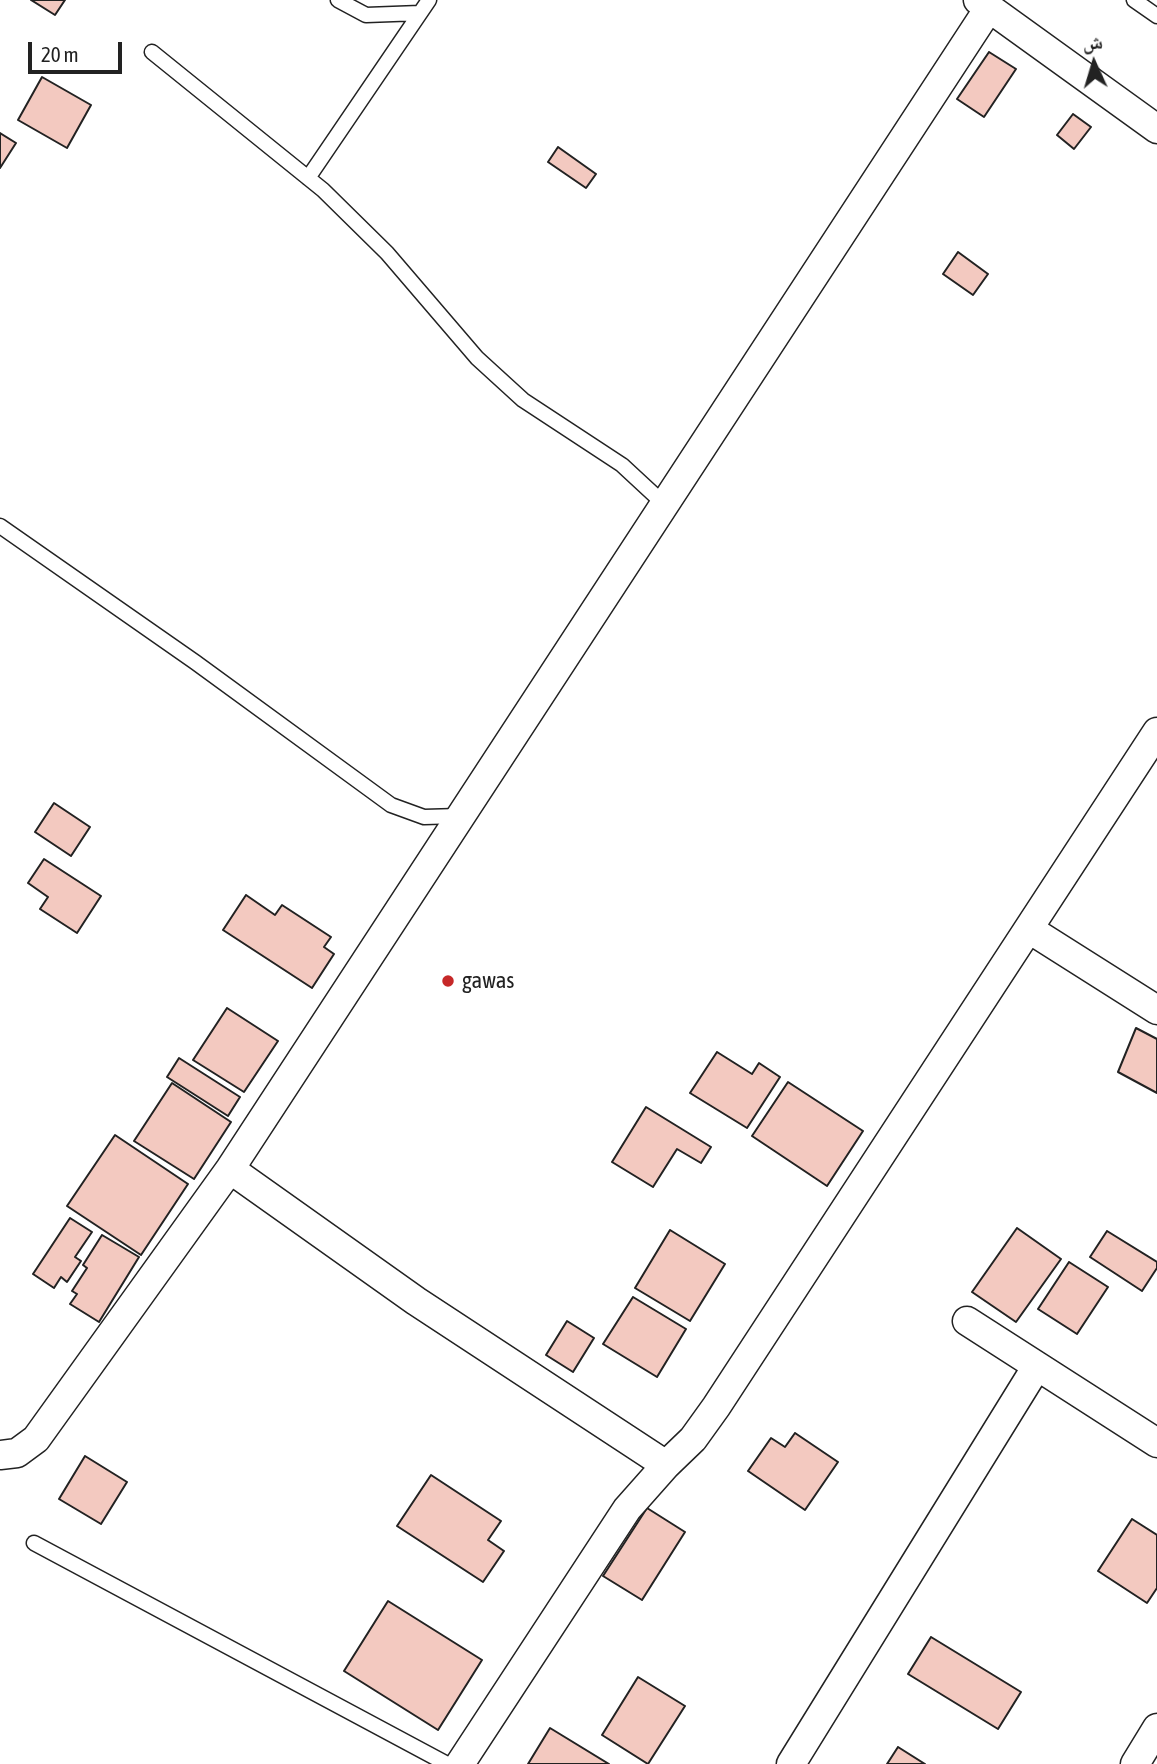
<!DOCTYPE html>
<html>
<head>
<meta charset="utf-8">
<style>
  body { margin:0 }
  #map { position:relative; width:1157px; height:1764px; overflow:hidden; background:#fff; font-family:"Asap Condensed","Noto Naskh Arabic",sans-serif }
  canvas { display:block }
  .north { position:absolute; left:1059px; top:28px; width:70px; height:70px; -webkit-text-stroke:5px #fff; paint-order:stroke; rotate:356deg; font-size:19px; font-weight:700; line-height:28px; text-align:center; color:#222 }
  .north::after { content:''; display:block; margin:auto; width:24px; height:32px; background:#222; clip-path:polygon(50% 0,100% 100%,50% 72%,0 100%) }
  .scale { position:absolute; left:28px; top:42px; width:94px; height:32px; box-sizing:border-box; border:4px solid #222; border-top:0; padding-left:9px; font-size:21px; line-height:24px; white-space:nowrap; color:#222; -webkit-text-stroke:5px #fff; paint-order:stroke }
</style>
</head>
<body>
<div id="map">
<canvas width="1157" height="1764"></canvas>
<div class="north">ش</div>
<div class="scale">20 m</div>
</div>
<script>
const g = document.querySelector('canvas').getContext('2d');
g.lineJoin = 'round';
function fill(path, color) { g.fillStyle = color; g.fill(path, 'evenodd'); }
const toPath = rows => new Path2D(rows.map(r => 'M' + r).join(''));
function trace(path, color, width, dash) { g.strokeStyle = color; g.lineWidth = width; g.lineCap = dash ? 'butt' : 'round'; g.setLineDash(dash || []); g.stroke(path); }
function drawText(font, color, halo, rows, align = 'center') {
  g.font = font + ' "Asap Condensed",sans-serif'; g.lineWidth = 5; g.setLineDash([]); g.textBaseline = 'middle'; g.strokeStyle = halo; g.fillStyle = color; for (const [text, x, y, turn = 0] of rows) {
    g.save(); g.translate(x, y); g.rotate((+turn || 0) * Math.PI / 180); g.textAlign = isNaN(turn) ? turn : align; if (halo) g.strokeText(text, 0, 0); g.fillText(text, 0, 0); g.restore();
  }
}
const building = toPath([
  [31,0,65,0,55,15,31,0],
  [989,52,1016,69,984,117,957,99,989,52],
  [42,77,91,105,67,148,18,120,42,77],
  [1073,114,1091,127,1074,149,1057,135,1073,114],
  [0,133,16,143,0,168,0,133],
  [558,147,596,174,586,188,548,162,558,147],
  [958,252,988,274,973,295,943,274,958,252],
  [54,803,90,827,71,856,35,832,54,803],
  [44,859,101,896,77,933,40,909,48,897,28,883,44,859],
  [246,895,275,915,282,905,331,937,324,947,334,954,312,988,223,930,246,895],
  [227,1008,278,1041,244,1092,193,1060,227,1008],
  [1136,1028,1157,1039,1157,1093,1118,1072,1136,1028],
  [717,1052,752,1074,759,1063,780,1077,747,1128,690,1093,717,1052],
  [179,1058,240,1097,228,1116,167,1077,179,1058],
  [788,1082,863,1131,827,1186,752,1136,788,1082],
  [172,1083,231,1122,194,1179,134,1141,172,1083],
  [646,1107,711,1147,701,1163,677,1149,653,1187,612,1162,646,1107],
  [115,1135,188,1184,141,1255,67,1206,115,1135],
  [70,1218,92,1232,75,1257,81,1261,67,1282,61,1277,54,1288,33,1274,70,1218],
  [1017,1228,1061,1259,1016,1322,972,1292,1017,1228],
  [670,1230,725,1264,690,1321,635,1288,670,1230],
  [1107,1231,1157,1262,1157,1268,1142,1291,1090,1257,1107,1231],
  [102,1235,139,1257,99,1322,70,1304,77,1294,72,1291,87,1268,83,1265,102,1235],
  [1069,1262,1108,1287,1077,1334,1038,1309,1069,1262],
  [633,1297,686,1329,657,1377,603,1344,633,1297],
  [567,1321,594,1338,573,1372,546,1355,567,1321],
  [795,1433,838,1462,805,1510,748,1471,771,1438,785,1447,795,1433],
  [85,1456,127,1482,101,1524,59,1499,85,1456],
  [431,1475,501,1521,488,1540,504,1551,483,1582,397,1526,431,1475],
  [647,1508,685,1532,642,1600,603,1576,647,1508],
  [1132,1519,1157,1535,1157,1588,1147,1603,1098,1571,1132,1519],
  [388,1601,482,1660,438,1730,344,1671,388,1601],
  [931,1637,1021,1692,998,1729,908,1674,931,1637],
  [638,1677,685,1706,648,1764,602,1735,638,1677],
  [550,1728,609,1764,528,1764,550,1728],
  [898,1747,925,1764,887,1764,898,1747]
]);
const lane = toPath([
  [338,0,366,15,420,13],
  [1134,0,1157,16],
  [152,52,323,190,387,253,477,358,523,400,622,465,663,503],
  [308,178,429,0],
  [0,526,195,662,391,805,424,817,459,816],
  [34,1543,447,1764]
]);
const street = toPath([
  [978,0,1157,129],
  [1029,929,1157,1010],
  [230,1169,416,1301,666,1465,627,1509,460,1764],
  [967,1321,1157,1443],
  [0,1455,17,1453,36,1439,230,1169,989,8],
  [666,1465,693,1439,716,1407,1157,732],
  [791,1764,1037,1366],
  [1135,1764,1157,1728]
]);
const markers = [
  [448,981,7,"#c62828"]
];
const poiNames = [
  ["gawas",462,981]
];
fill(building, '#f3c9c0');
trace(building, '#222', 2);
trace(lane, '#222', 17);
trace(street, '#222', 31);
trace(lane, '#fff', 14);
trace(street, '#fff', 28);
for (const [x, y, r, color] of markers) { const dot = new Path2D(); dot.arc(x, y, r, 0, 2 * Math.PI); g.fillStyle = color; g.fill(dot); trace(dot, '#fff', 2.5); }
drawText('23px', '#222', '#fff', poiNames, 'left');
</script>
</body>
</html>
